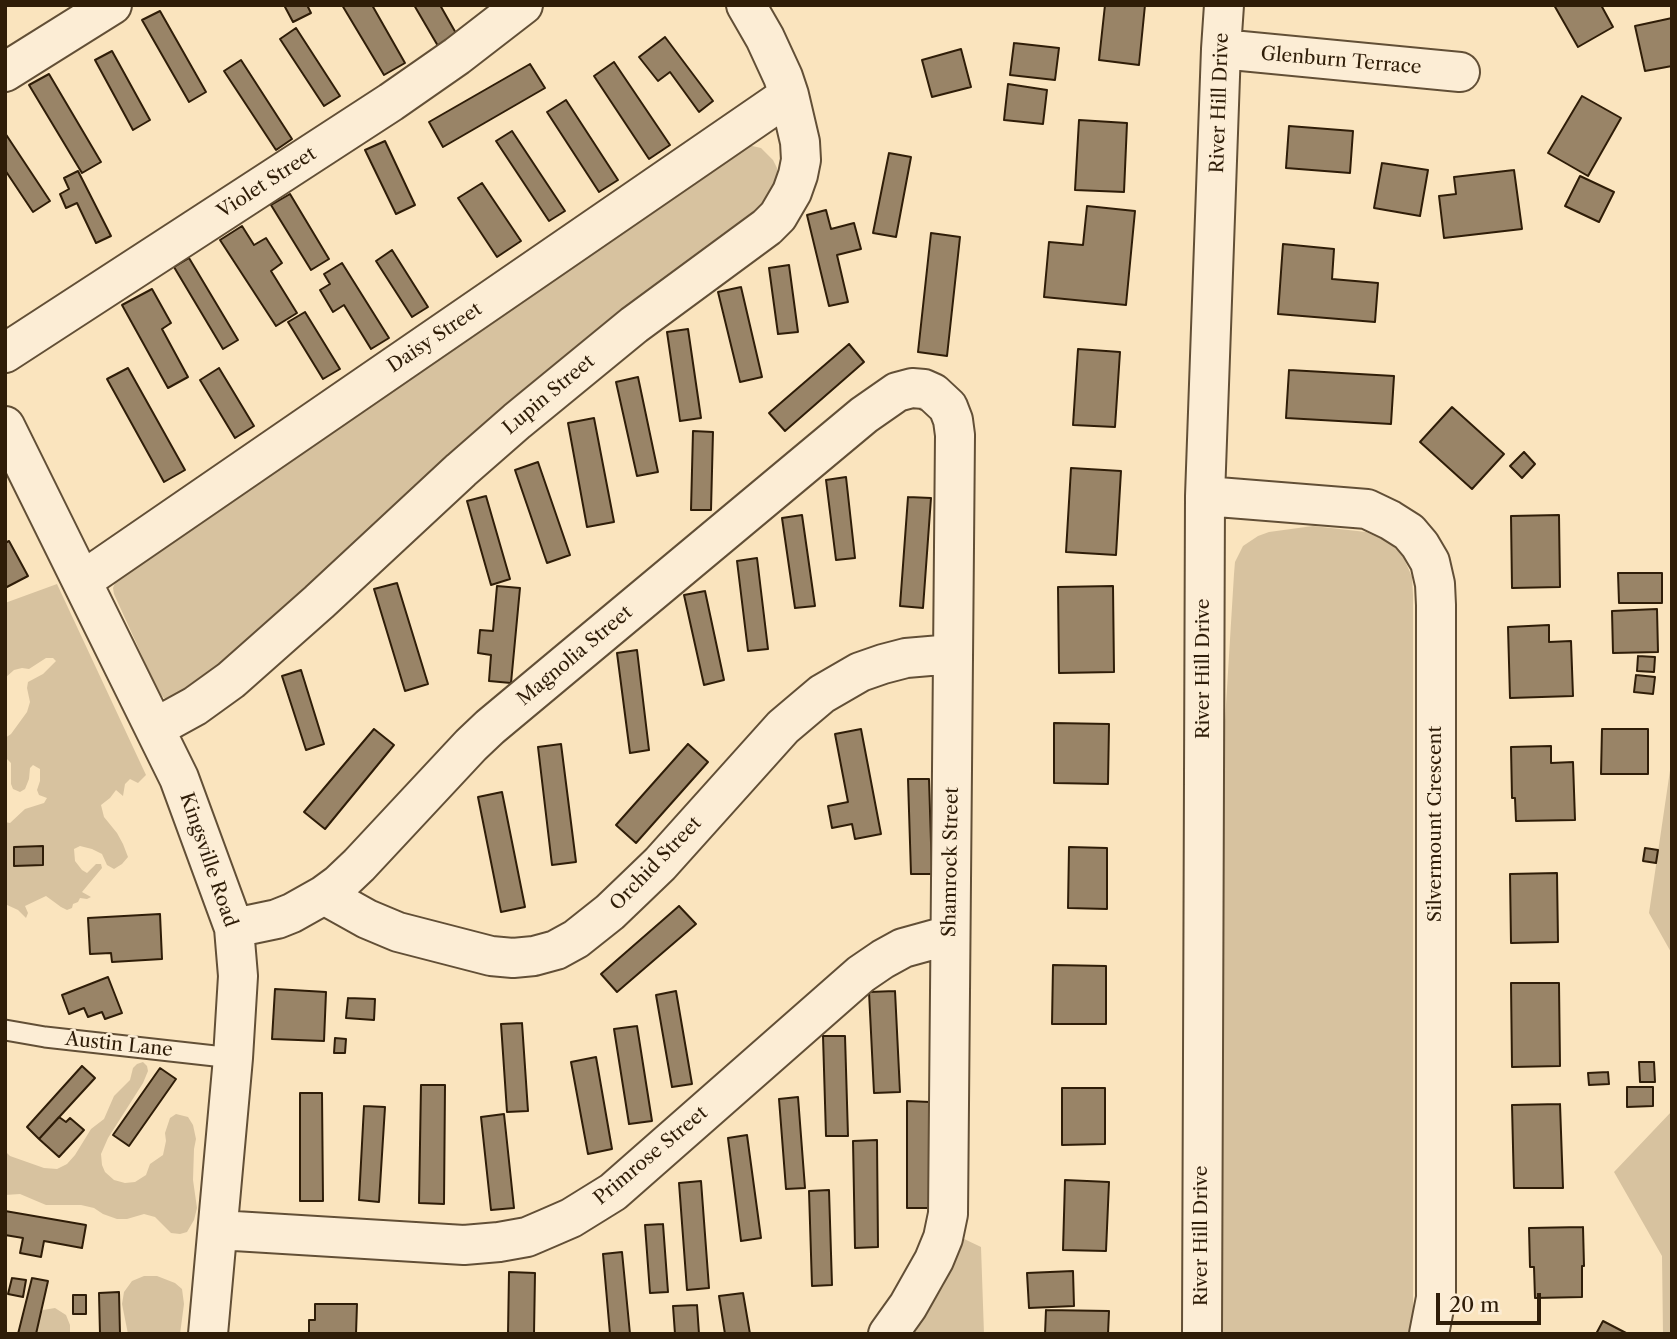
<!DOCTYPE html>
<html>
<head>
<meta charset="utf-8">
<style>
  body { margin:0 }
  #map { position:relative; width:1677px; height:1339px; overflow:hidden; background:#fae4be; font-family:"Libre Caslon Text",serif }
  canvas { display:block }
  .frame { position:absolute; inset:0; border:7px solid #2f1d08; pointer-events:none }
  .scale { position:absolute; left:1436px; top:1293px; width:105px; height:32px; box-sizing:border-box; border:4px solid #2f1d08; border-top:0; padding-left:9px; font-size:21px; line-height:24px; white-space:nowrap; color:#2f1d08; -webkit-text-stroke:5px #fcedd5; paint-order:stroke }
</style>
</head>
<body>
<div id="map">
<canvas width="1677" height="1339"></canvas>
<div class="frame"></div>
<div class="scale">20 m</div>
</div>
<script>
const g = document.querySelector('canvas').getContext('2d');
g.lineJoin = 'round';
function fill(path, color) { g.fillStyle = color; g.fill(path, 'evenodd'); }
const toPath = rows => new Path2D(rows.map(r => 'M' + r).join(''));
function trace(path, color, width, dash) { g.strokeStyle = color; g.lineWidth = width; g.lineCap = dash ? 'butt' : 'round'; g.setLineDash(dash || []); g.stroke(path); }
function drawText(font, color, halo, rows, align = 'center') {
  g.font = font + ' "Libre Caslon Text",serif'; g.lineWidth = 5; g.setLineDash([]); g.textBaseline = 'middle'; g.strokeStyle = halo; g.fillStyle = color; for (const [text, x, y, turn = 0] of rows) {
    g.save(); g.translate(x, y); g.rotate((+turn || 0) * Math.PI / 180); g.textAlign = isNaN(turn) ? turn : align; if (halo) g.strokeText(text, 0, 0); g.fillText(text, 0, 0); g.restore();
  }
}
const green = toPath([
  [748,145,761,148,773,160,777,168,778,177,769,203,229,664,169,700,164,698,159,693,114,594,113,588,116,580],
  [1313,526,1366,532,1384,540,1390,543,1403,556,1412,577,1413,595,1413,1311,1411,1334,1221,1334,1219,819,1234,574,1235,562,1243,546,1258,536,1269,532],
  [57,584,146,775,138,783,130,779,125,784,123,796,116,790,110,798,101,805,104,817,117,833,123,844,128,857,122,864,114,869,107,865,102,854,92,849,80,846,74,849,75,861,82,870,87,873,96,864,101,864,102,868,82,892,91,897,87,899,80,898,78,902,73,904,72,908,67,910,61,907,46,896,25,906,28,913,26,918,18,910,5,904,5,822,10,823,25,809,44,803,47,798,39,795,37,790,40,781,40,769,33,765,30,768,29,779,25,789,20,792,13,789,11,784,11,763,5,757,5,738,11,734,27,712,30,702,27,688,28,682,43,674,56,661,53,658,46,658,29,669,22,668,14,670,5,678,5,603],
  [1672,757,1672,954,1649,913],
  [143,1062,147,1066,148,1071,143,1083,108,1138,101,1154,102,1165,105,1172,114,1180,125,1183,135,1182,146,1175,150,1164,163,1155,166,1141,165,1133,170,1118,176,1114,188,1117,193,1125,196,1139,194,1149,193,1180,197,1208,194,1220,187,1232,180,1234,171,1233,155,1217,144,1214,127,1219,117,1219,103,1214,94,1208,81,1205,46,1205,20,1194,5,1195,5,1151,10,1156,44,1168,57,1169,67,1164,75,1155,91,1129,104,1119,114,1096,130,1080,133,1068,137,1064],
  [1672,1111,1672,1334,1663,1334,1662,1256,1614,1172],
  [960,1237,981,1247,984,1334,913,1334,926,1315,944,1285],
  [144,1276,157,1276,175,1283,182,1289,184,1304,180,1334,128,1334,122,1304,124,1292,132,1281],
  [55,1308,66,1315,70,1325,70,1334,26,1334,34,1319,43,1310]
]);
const building = toPath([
  [284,5,307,5,311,13,293,22,284,5],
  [342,5,372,5,405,63,384,75,342,5],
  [414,5,440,5,457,35,438,46,414,5],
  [1105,5,1145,5,1139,65,1099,60,1105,5],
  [1554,5,1601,5,1613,27,1578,47,1554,5],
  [160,11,206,92,189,102,142,20,160,11],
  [1672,18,1672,66,1645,71,1635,26,1672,18],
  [296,28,340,96,324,106,280,39,296,28],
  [665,37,713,101,699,112,670,72,658,81,639,57,665,37],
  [1014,43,1059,48,1055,80,1010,75,1014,43],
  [961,49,971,87,932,97,922,60,961,49],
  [112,51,150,120,133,130,95,60,112,51],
  [241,60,292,139,276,150,224,71,241,60],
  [614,62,670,145,649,159,594,76,614,62],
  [530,64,545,88,443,147,429,122,530,64],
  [49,74,101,162,82,173,29,85,49,74],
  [1008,84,1047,90,1043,124,1004,120,1008,84],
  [1582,96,1621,118,1588,176,1548,153,1582,96],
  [566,100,618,180,599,192,547,112,566,100],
  [1079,120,1127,123,1124,192,1075,190,1079,120],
  [1289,126,1353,131,1350,173,1286,168,1289,126],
  [512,131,565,211,549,221,496,141,512,131],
  [5,133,50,201,33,212,5,170,5,133],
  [385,141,415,205,396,214,365,150,385,141],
  [889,153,911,157,896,237,873,233,889,153],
  [1382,163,1428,170,1420,216,1374,208,1382,163],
  [1514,170,1522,229,1444,238,1439,196,1456,194,1454,177,1514,170],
  [78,171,111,236,96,243,77,203,66,208,60,194,69,189,64,178,78,171],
  [1580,176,1614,192,1599,222,1565,206,1580,176],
  [482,183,521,241,497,257,458,198,482,183],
  [290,194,329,259,311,270,271,205,290,194],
  [1087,206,1135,211,1126,305,1044,297,1049,242,1083,245,1087,206],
  [826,210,831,229,854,223,861,249,837,255,848,302,829,306,807,215,826,210],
  [242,226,254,245,266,238,282,263,271,271,297,313,276,326,220,240,242,226],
  [931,233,960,237,947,356,918,352,931,233],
  [1283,244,1334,249,1332,279,1378,283,1375,322,1278,314,1283,244],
  [392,250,428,307,412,317,376,261,392,250],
  [189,258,238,340,223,349,174,267,189,258],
  [342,263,389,338,371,349,344,305,333,312,320,290,330,284,324,274,342,263],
  [789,265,798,332,778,334,769,268,789,265],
  [741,287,762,377,740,382,718,292,741,287],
  [152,289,171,323,162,329,188,377,168,388,122,305,152,289],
  [305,312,340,369,323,379,288,322,305,312],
  [688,329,701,418,680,421,667,332,688,329],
  [849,344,864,362,785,431,769,413,849,344],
  [1078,349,1120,352,1115,427,1073,425,1078,349],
  [128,368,185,470,164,482,107,379,128,368],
  [219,368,254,426,235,438,200,380,219,368],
  [1289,370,1394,376,1391,424,1286,418,1289,370],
  [638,377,658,472,637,476,616,382,638,377],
  [1452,407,1504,454,1472,489,1420,442,1452,407],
  [594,418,614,522,587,527,568,423,594,418],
  [693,431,713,432,711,510,691,510,693,431],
  [1524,452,1535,464,1522,478,1510,466,1524,452],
  [538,462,570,555,547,563,515,470,538,462],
  [1071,468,1121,471,1116,555,1066,552,1071,468],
  [846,477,855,558,836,560,826,480,846,477],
  [486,496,510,579,491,585,467,501,486,496],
  [908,497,931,498,923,608,900,606,908,497],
  [802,515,815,606,795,608,782,518,802,515],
  [1559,515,1560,587,1512,588,1511,516,1559,515],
  [9,541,28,576,5,588,5,543,9,541],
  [757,558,768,649,748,651,737,561,757,558],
  [1618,573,1662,573,1662,603,1619,603,1618,573],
  [397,583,428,684,405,691,374,589,397,583],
  [497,586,520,588,511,683,489,681,491,655,478,653,480,630,493,631,497,586],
  [1113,586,1114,672,1059,673,1058,587,1113,586],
  [705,591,724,680,704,685,684,595,705,591],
  [1657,609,1658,652,1613,653,1612,611,1657,609],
  [1549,625,1549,642,1571,641,1573,696,1510,698,1508,627,1549,625],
  [637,650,649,750,630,753,617,653,637,650],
  [1638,656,1655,657,1654,672,1637,671,1638,656],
  [301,670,324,744,306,750,282,676,301,670],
  [1636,675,1655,677,1653,694,1634,692,1636,675],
  [1054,723,1109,724,1108,784,1054,783,1054,723],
  [374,729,394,745,325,829,304,812,374,729],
  [861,729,881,834,855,839,852,824,832,828,828,806,848,802,835,734,861,729],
  [1602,729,1648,729,1648,774,1601,774,1602,729],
  [561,744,576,862,552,865,538,747,561,744],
  [688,744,708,762,636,843,616,825,688,744],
  [1551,746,1551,763,1573,762,1575,820,1516,821,1515,798,1512,798,1511,747,1551,746],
  [908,779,929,779,932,874,911,874,908,779],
  [502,792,525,907,501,912,478,797,502,792],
  [43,846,43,865,14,866,14,847,43,846],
  [1069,847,1107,848,1107,909,1068,908,1069,847],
  [1645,848,1658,850,1656,863,1643,861,1645,848],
  [1557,873,1558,942,1511,943,1510,874,1557,873],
  [679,906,696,924,617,992,601,974,679,906],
  [160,914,162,959,112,962,111,953,90,954,88,918,160,914],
  [1053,965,1106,966,1106,1024,1052,1024,1053,965],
  [108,977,122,1013,105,1019,102,1012,88,1017,84,1008,69,1014,62,995,108,977],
  [1511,983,1559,983,1560,1066,1512,1067,1511,983],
  [275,989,326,992,324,1041,272,1039,275,989],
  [676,991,692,1084,672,1087,656,995,676,991],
  [895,991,900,1092,874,1093,869,992,895,991],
  [348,998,375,999,374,1020,346,1018,348,998],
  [522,1023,528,1111,507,1112,501,1024,522,1023],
  [637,1026,652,1121,629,1124,614,1029,637,1026],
  [823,1036,845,1036,848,1136,826,1136,823,1036],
  [335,1038,346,1039,345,1053,334,1053,335,1038],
  [596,1057,612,1149,588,1154,571,1062,596,1057],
  [1639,1062,1654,1062,1655,1082,1640,1082,1639,1062],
  [82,1066,95,1078,39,1139,27,1127,82,1066],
  [160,1068,176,1079,129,1146,113,1135,160,1068],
  [1608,1072,1609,1084,1589,1085,1588,1073,1608,1072],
  [421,1085,445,1085,444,1204,419,1203,421,1085],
  [1627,1087,1653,1087,1653,1106,1627,1107,1627,1087],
  [1062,1088,1105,1088,1105,1144,1062,1145,1062,1088],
  [300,1093,322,1093,323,1201,300,1201,300,1093],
  [798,1097,805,1188,786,1189,779,1099,798,1097],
  [907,1101,930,1102,929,1208,907,1208,907,1101],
  [1560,1104,1563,1188,1514,1188,1512,1105,1560,1104],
  [364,1106,385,1107,379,1202,359,1200,364,1106],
  [504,1114,514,1208,491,1210,481,1117,504,1114],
  [59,1117,66,1122,70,1118,84,1130,59,1157,39,1139,59,1117],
  [747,1135,761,1238,741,1241,728,1138,747,1135],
  [877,1140,878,1247,855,1248,853,1141,877,1140],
  [1065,1180,1109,1182,1106,1251,1063,1250,1065,1180],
  [701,1181,709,1288,687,1290,679,1183,701,1181],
  [829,1190,832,1285,812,1286,809,1191,829,1190],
  [5,1211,86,1225,82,1248,44,1241,41,1257,20,1253,23,1238,5,1235,5,1211],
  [663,1224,668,1292,650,1293,645,1225,663,1224],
  [1583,1227,1584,1266,1582,1266,1582,1297,1535,1298,1534,1267,1530,1267,1529,1228,1583,1227],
  [622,1252,630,1334,610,1334,603,1254,622,1252],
  [1073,1271,1074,1306,1029,1308,1027,1273,1073,1271],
  [509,1272,535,1273,534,1334,508,1334,509,1272],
  [12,1278,26,1280,23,1297,8,1294,12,1278],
  [32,1278,48,1281,36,1334,18,1334,32,1278],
  [119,1292,120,1334,100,1334,99,1293,119,1292],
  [743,1293,750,1334,725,1334,719,1296,743,1293],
  [73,1295,86,1295,86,1314,73,1314,73,1295],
  [315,1304,357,1304,356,1334,309,1334,309,1320,315,1320,315,1304],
  [697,1305,699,1334,675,1334,673,1306,697,1305],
  [1046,1310,1109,1311,1108,1334,1045,1334,1046,1310],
  [1603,1321,1628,1334,1596,1334,1603,1321]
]);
const service = toPath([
  [5,1030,45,1037,233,1058]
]);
const minor = toPath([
  [1221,49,1460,72],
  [5,72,112,5],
  [5,353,391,102,457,56,523,5],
  [5,426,179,778,234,928,238,976,233,1058,208,1334],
  [1205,496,1367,509,1390,520,1409,532,1420,545,1430,562,1435,584,1436,605,1436,1298,1429,1334],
  [82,581,789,95],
  [155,728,195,706,231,680,319,602,461,470,517,421,634,325,767,227,778,216,792,192,798,175,801,160,800,142,789,95,783,77,765,38,746,5],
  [324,895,367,919,398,932,491,956,513,958,534,956,556,950,576,939,610,912,634,889,660,864,783,727,822,694,860,672,883,664,906,658,953,654],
  [234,928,277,919,292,913,324,895,339,884,359,865,471,745,490,727,864,415,897,392,912,388,924,389,933,393,948,407,953,420,955,435,948,1214,943,1238,934,1260,908,1306,888,1334],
  [218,1230,464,1245,499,1242,527,1237,548,1228,571,1218,613,1192,861,974,883,959,903,948,950,935],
  [1202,1334,1205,496,1221,49,1224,5]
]);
const streetNames = [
  ["Glenburn Terrace",1341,61,5],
  ["River Hill Drive",1220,103,-88],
  ["Violet Street",267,183,-33],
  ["Daisy Street",435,338,-34],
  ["Lupin Street",549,395,-40],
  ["Magnolia Street",575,656,-40],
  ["River Hill Drive",1204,669,-90],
  ["Silvermount Crescent",1436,824,-90],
  ["Kingsville Road",208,860,71],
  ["Shamrock Street",951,862,-89],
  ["Orchid Street",656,864,-46],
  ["Austin Lane",119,1045,6],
  ["Primrose Street",651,1156,-40],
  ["River Hill Drive",1202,1236,-90]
];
fill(green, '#d7c29f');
fill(building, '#998467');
trace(building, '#2f1d08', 2);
trace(service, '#624f36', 23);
trace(minor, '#624f36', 42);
trace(service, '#fcedd5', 19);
trace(minor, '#fcedd5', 38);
drawText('19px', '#2f1d08', '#fcedd5', streetNames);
</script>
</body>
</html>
